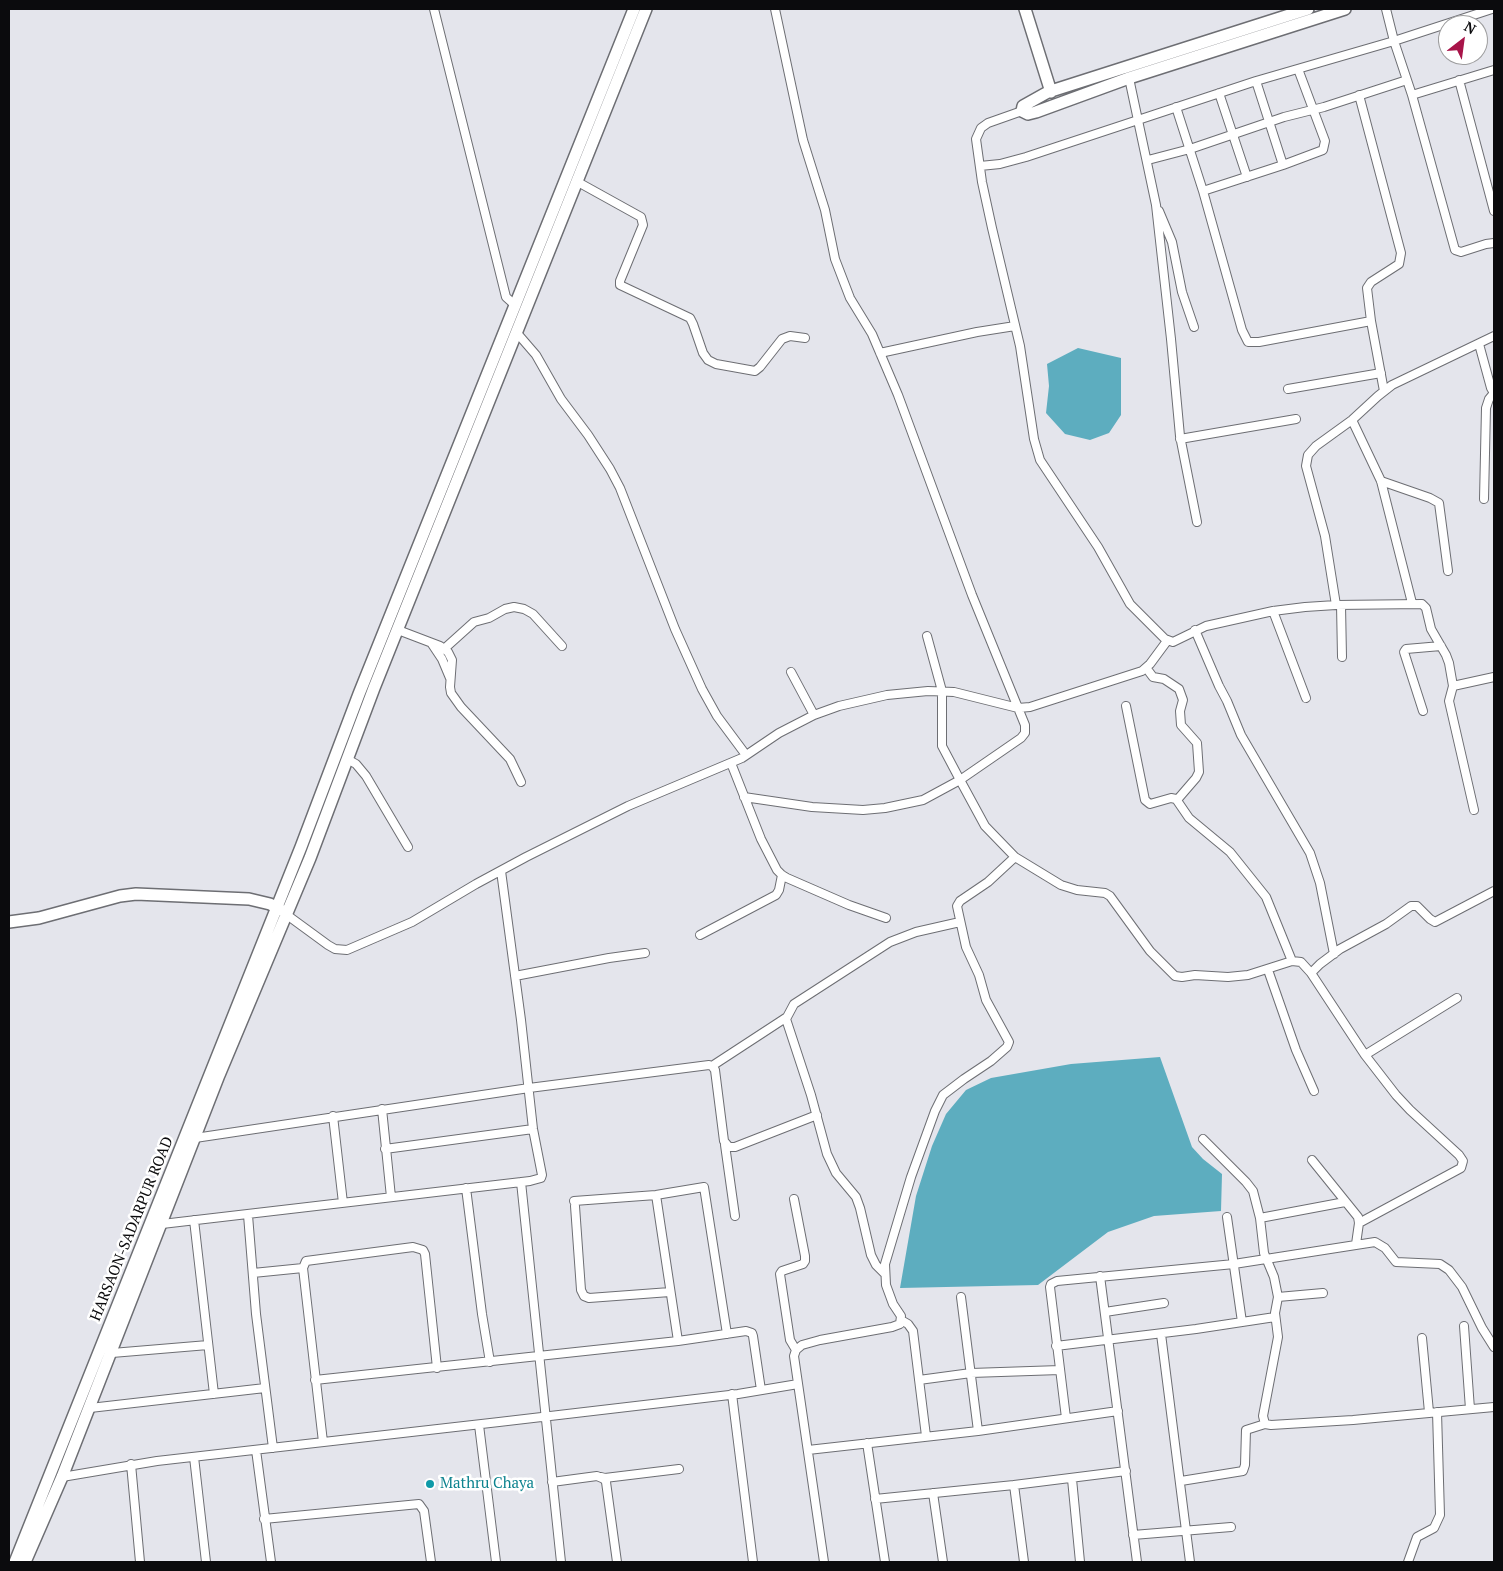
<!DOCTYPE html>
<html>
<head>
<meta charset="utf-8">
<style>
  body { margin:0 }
  #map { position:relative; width:1503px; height:1571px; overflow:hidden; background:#e4e5ec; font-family:"PT Serif",serif }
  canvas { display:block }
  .frame { position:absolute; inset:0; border:10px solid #0b0b0d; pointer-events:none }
  .north { position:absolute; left:1438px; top:15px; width:50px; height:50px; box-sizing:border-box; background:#fff; border:1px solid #9d9d9e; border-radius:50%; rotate:30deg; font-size:14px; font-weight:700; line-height:20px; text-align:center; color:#0b0b0d }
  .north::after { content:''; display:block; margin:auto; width:18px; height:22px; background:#a81449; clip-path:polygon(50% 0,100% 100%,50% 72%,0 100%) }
</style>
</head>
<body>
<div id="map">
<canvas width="1503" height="1571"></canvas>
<div class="frame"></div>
<div class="north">N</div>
</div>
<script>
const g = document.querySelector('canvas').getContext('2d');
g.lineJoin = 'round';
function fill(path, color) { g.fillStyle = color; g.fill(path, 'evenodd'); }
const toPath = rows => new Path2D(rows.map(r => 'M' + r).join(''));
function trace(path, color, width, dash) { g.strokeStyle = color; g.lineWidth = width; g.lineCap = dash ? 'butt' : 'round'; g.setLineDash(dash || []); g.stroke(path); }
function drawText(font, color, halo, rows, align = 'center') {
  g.font = font + ' "PT Serif",serif'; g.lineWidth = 5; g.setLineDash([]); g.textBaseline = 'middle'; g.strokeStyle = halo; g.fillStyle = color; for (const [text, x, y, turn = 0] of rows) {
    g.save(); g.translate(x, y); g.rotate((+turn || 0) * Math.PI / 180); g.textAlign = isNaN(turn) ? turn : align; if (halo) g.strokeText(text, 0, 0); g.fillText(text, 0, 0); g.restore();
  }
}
const water = toPath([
  [1078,348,1121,358,1121,415,1109,433,1090,440,1065,434,1046,413,1049,386,1047,364],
  [1160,1057,1192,1147,1203,1159,1222,1174,1221,1211,1154,1216,1108,1232,1038,1285,900,1288,916,1196,932,1146,946,1114,966,1090,991,1078,1071,1064]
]);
const street = toPath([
  [434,9,506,297,516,306],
  [775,9,803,140,825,210,835,259,850,298,872,334,898,395,972,595,1025,725,1025,733,1021,738,960,780,942,746,942,691,927,636],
  [1386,9,1394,41,1412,95,1455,250,1461,252,1486,244,1494,243],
  [1129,78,1156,205,1171,339,1180,436,1197,522],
  [1459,80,1494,211],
  [1256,81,1283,165],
  [1219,93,1247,177],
  [1359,95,1401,253,1399,264,1371,282,1367,288,1371,321,1384,391],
  [1412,95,1494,70],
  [1176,107,1203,191,1242,330,1248,342,1259,342,1371,321],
  [1022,111,988,123,981,128,976,139,982,182,992,228,1020,346,1034,439,1040,460,1098,547,1130,604,1165,639,1173,642,1206,626,1273,611,1305,607,1336,605,1422,604,1426,608,1431,629,1446,655,1449,663,1453,686,1449,701,1474,810],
  [1148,160,1190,149,1284,117,1324,107,1407,80],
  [980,166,1000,164,1026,157,1256,81,1394,41,1492,9],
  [576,181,641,217,643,225,620,281,620,285,690,318,693,324,703,353,708,360,716,364,755,371,760,367,782,339,790,336,805,338],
  [1203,191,1283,165,1323,150,1325,141,1298,69],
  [1159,211,1172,242,1182,292,1194,327],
  [517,333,536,355,561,399,588,435,610,469,620,488,675,629,702,689,717,716,746,755],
  [1479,344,1491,388,1494,393],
  [880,353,977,332,1015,326],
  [1288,389,1381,373],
  [1352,420,1381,481,1412,603],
  [1180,439,1296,419],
  [1381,481,1430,498,1439,503,1448,571],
  [1484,499,1486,408,1489,399,1494,393],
  [1336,605,1325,536,1306,466,1308,455,1316,446,1352,420,1378,396,1392,385,1494,336],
  [1341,605,1342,657],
  [1273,611,1306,698],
  [398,630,440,646,448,652,452,660,450,687,451,693,461,707,510,759,521,782],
  [1195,630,1219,686,1227,701,1241,735,1310,853,1320,883,1334,954],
  [432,644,442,659,450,678],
  [444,649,474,622,489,618,505,609,514,607,524,609,533,614,562,646],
  [1147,669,1153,677,1164,679,1179,689,1183,700,1180,711,1181,725,1197,743,1199,772,1196,778,1177,800],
  [791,672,814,715],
  [1453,686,1494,677],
  [1126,706,1145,800,1150,804,1171,798,1176,799,1189,818,1230,852,1266,897,1292,961],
  [1423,711,1404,652,1406,649,1441,646],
  [347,759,356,764,366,776,408,847],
  [731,763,761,839,777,870,782,875,787,878,849,905,886,918],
  [744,797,812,807,863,810,885,808,923,800,960,780,985,826,1015,857,1061,885,1077,890,1105,893,1110,896,1150,951,1175,976,1182,977,1195,975,1228,977,1248,975,1292,961,1301,962,1311,973,1365,1055,1396,1095,1410,1110,1459,1155,1463,1161,1461,1168,1359,1223],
  [287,915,328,945,335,949,347,950,412,922,476,884,526,857,628,806,742,758,779,733,814,715,839,706,887,695,928,691,954,692,1018,708,1030,707,1142,671,1150,664,1167,641],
  [700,935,776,895,779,890,782,875],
  [1268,970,1296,1050,1314,1091],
  [1311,973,1320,964,1340,949,1386,924,1411,906,1417,906,1430,919,1435,922,1494,891],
  [515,976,609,958,645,953],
  [1365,1055,1457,998],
  [712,1066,787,1017],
  [382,1109,391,1197],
  [333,1116,343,1203],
  [195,1138,529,1088,709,1065,712,1066,715,1070,724,1141,729,1147,735,1147,817,1115],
  [1203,1139,1246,1182,1253,1191,1260,1218,1264,1253,1274,1277,1278,1297,1275,1313,1278,1337,1263,1416,1265,1424,1271,1425,1353,1420,1494,1407],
  [725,1145,735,1216],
  [385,1149,533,1129],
  [1312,1160,1358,1217,1359,1223,1356,1244],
  [521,1182,561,1562],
  [466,1188,482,1314,490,1362],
  [656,1195,678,1341],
  [794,1199,805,1256,805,1261,803,1264,782,1271,780,1274,790,1340,796,1350],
  [574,1201,656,1195,704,1187,727,1334],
  [575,1206,581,1290,584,1296,589,1298,670,1292],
  [248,1215,256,1314,273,1448],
  [1227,1217,1242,1322],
  [1260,1218,1345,1202],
  [194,1220,214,1394],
  [162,1224,530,1181,541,1178,542,1175,533,1129,521,1020,501,871],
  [253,1273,303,1268],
  [884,1273,876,1265,871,1255,860,1208,856,1197,836,1173,827,1154,811,1095,786,1019,794,1004,890,942,916,932,960,922],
  [1100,1276,1137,1562],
  [961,1297,978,1431],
  [1278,1297,1323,1293],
  [1105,1312,1164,1303],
  [901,1320,908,1324,913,1331,926,1436],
  [1464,1326,1470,1409],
  [1161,1334,1190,1562],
  [1422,1338,1429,1412],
  [1056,1346,1196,1329,1275,1317],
  [112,1353,208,1345],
  [315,1380,678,1341,746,1331,752,1333,753,1336,761,1390],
  [919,1380,971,1373,1060,1370],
  [732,1394,753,1562],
  [90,1408,265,1388],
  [1066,1418,1050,1287,1051,1284,1057,1281,1234,1264,1375,1242,1385,1248,1396,1262,1440,1264,1449,1270,1462,1287,1482,1328,1494,1347],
  [479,1425,496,1562],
  [323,1442,303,1268,306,1261,413,1247,423,1250,425,1254,437,1368],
  [867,1443,885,1562],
  [256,1450,271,1562],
  [808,1450,978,1431,1118,1411],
  [194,1457,206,1562],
  [131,1464,140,1562],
  [62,1477,157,1461,499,1422,738,1394,798,1384],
  [601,1477,605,1478,679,1469],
  [1072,1479,1080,1562],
  [1181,1481,1243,1471,1245,1465,1246,1430,1265,1424],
  [552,1482,597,1476,604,1479,606,1482,617,1562],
  [1014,1485,1024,1562],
  [933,1493,943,1562],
  [875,1499,1014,1485,1126,1471],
  [264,1519,419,1504,424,1511,431,1562],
  [1133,1535,1231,1527],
  [824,1562,794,1356,796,1350,802,1345,820,1340,892,1327,900,1324,901,1316,893,1304,886,1285,885,1264,911,1177,935,1111,943,1095,964,1079,991,1061,1007,1047,1009,1042,986,1000,979,975,966,947,957,906,960,901,988,882,1015,857],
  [1408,1562,1417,1537,1434,1528,1440,1515,1437,1412]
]);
const secondary = toPath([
  [1025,9,1051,92],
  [1308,9,1048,92,1023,106,1022,111,1028,114,1036,112,1129,78,1345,9],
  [9,922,39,918,120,896,136,894,249,899,270,904,281,910],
  [15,1562,301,847,359,694,634,9],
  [25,1562,62,1477,219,1075,310,858,374,688,646,9]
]);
const markers = [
  [430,1484,5,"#0f9aa8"]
];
const streetNames = [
  ["HARSAON-SADARPUR ROAD",132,1229,-68]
];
const cultureNames = [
  ["Mathru Chaya",440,1484]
];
fill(water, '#5dadbf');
trace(street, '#6d6e73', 10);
trace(secondary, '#6d6e73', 14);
trace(street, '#fff', 8);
trace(secondary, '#fff', 11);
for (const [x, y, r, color] of markers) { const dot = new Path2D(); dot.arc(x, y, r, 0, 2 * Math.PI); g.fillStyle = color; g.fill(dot); trace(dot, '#fff', 2); }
drawText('15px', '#0b0b0d', '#fff', streetNames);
drawText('15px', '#0d838f', '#fff', cultureNames, 'left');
</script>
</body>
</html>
